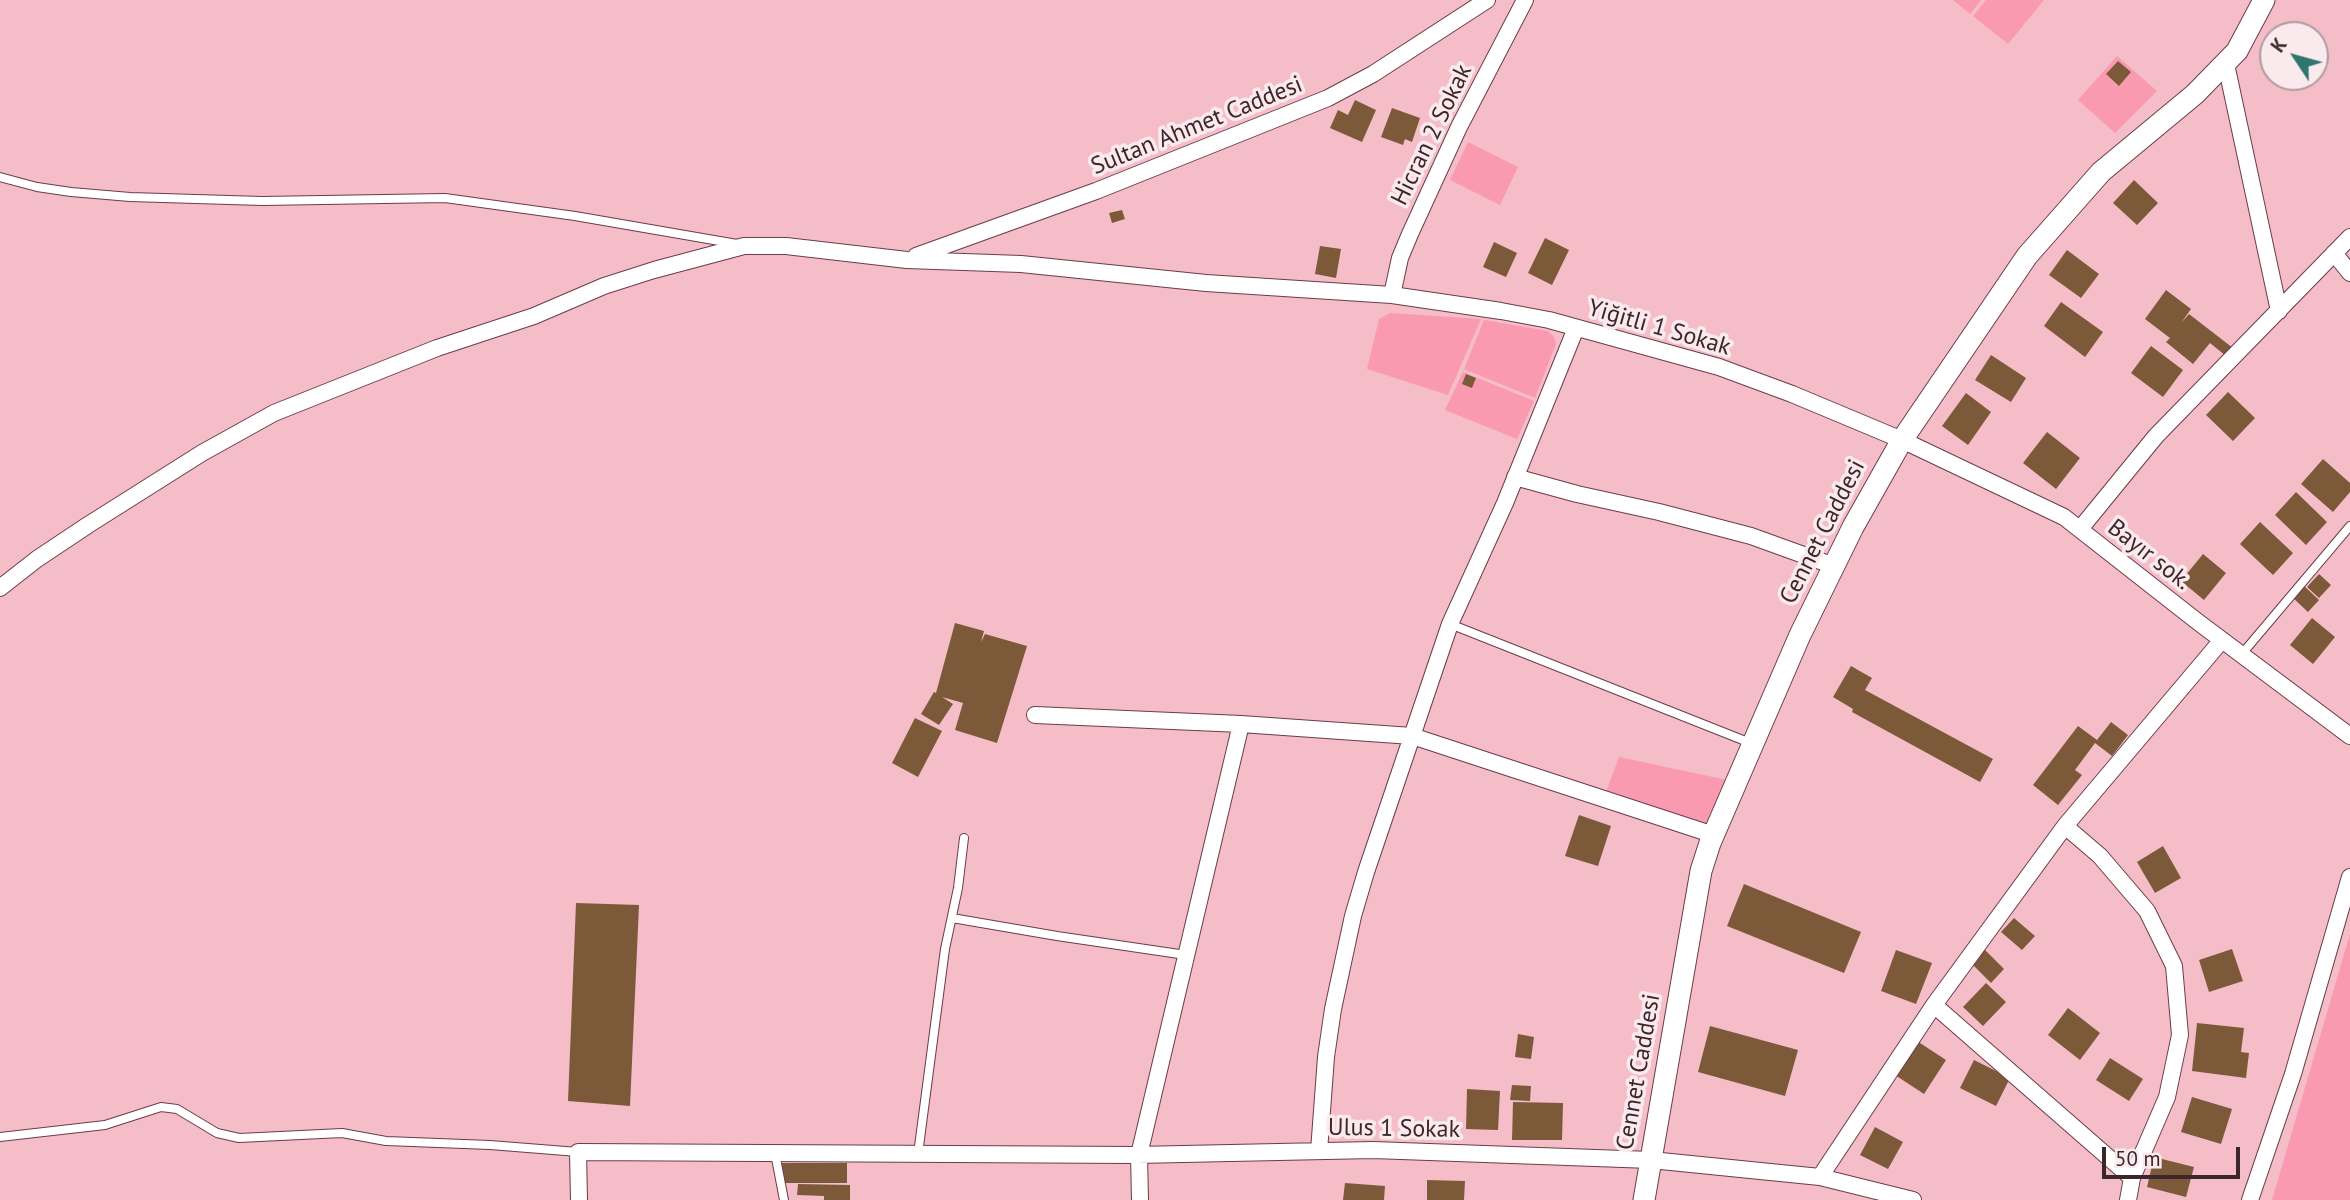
<!DOCTYPE html>
<html>
<head>
<meta charset="utf-8">
<style>
  body { margin:0 }
  #map { position:relative; width:2350px; height:1200px; overflow:hidden; background:#f4bdc8; font-family:"PT Sans",sans-serif }
  canvas { display:block }
  .north { position:absolute; left:2259px; top:21px; width:70px; height:70px; box-sizing:border-box; background:#fbeaed; border:2px solid #ae9c9f; border-radius:50%; rotate:306deg; font-size:19px; font-weight:700; line-height:28px; text-align:center; color:#3b262b }
  .north::after { content:''; display:block; margin:auto; width:24px; height:32px; background:#2f766e; clip-path:polygon(50% 0,100% 100%,50% 72%,0 100%) }
  .scale { position:absolute; left:2102px; top:1147px; width:138px; height:32px; box-sizing:border-box; border:4px solid #3b262b; border-top:0; padding-left:9px; font-size:21px; line-height:24px; white-space:nowrap; color:#3b262b; -webkit-text-stroke:5px #fbeaed; paint-order:stroke }
</style>
</head>
<body>
<div id="map">
<canvas width="2350" height="1200"></canvas>
<div class="north">K</div>
<div class="scale">50 m</div>
</div>
<script>
const g = document.querySelector('canvas').getContext('2d');
g.lineJoin = 'round';
function fill(path, color) { g.fillStyle = color; g.fill(path, 'evenodd'); }
const toPath = rows => new Path2D(rows.map(r => 'M' + r).join(''));
function trace(path, color, width, dash) { g.strokeStyle = color; g.lineWidth = width; g.lineCap = dash ? 'butt' : 'round'; g.setLineDash(dash || []); g.stroke(path); }
function drawText(font, color, halo, rows, align = 'center') {
  g.font = font + ' "PT Sans",sans-serif'; g.lineWidth = 7; g.setLineDash([]); g.textBaseline = 'middle'; g.strokeStyle = halo; g.fillStyle = color; for (const [text, x, y, turn = 0] of rows) {
    g.save(); g.translate(x, y); g.rotate((+turn || 0) * Math.PI / 180); g.textAlign = isNaN(turn) ? turn : align; if (halo) g.strokeText(text, 0, 0); g.fillText(text, 0, 0); g.restore();
  }
}
const green = toPath([
  [1953,0,1981,0,1970,14],
  [1986,0,2044,0,2008,44,1973,16],
  [2117,56,2157,91,2115,133,2078,100],
  [1468,142,1518,167,1500,205,1450,180],
  [1390,313,1481,319,1448,395,1367,369,1379,319],
  [1484,320,1548,331,1554,337,1556,344,1535,398,1464,369],
  [1463,372,1534,401,1517,439,1445,410],
  [1619,757,1727,780,1708,826,1606,792],
  [2350,934,2350,1200,2272,1200]
]);
const building = toPath([
  [2118,61,2131,72,2119,86,2106,74],
  [1355,100,1376,110,1362,142,1330,128,1338,110,1348,115],
  [1392,108,1420,118,1412,142,1405,139,1403,145,1381,137],
  [2134,180,2158,203,2137,225,2113,203],
  [1122,210,1125,219,1112,223,1109,213],
  [1545,238,1569,250,1552,285,1528,273],
  [1494,242,1517,253,1506,277,1483,267],
  [1320,246,1341,249,1336,278,1315,274],
  [2067,250,2099,274,2081,298,2049,275],
  [2166,290,2191,309,2181,323,2189,314,2233,348,2226,356,2210,343,2193,364,2166,342,2170,338,2145,319],
  [2061,302,2103,332,2085,357,2044,326],
  [2151,346,2183,370,2163,397,2131,373],
  [1991,355,2026,378,2011,402,1975,380],
  [1466,374,1476,378,1472,388,1462,384],
  [2228,392,2255,418,2233,441,2206,415],
  [1966,393,1991,412,1968,445,1942,426],
  [2047,432,2080,458,2056,489,2023,463],
  [2323,459,2350,483,2350,492,2333,512,2301,484],
  [2296,492,2327,522,2306,545,2275,515],
  [2260,522,2293,553,2273,575,2240,544],
  [2203,554,2226,573,2204,600,2181,581],
  [2319,574,2331,585,2319,598,2307,587],
  [2303,585,2319,600,2308,612,2292,597],
  [2312,618,2335,637,2313,664,2290,645],
  [955,623,984,631,981,642,985,634,1027,646,997,743,955,730,963,703,942,697,953,704,939,725,921,714,934,692,936,693],
  [1851,666,1872,678,1865,690,1993,759,1980,782,1852,712,1853,709,1833,697],
  [915,718,942,731,918,777,892,763],
  [2111,722,2128,735,2112,756,2095,743,2075,770,2082,775,2058,805,2033,785,2078,726,2097,740],
  [1579,815,1611,826,1598,866,1565,856],
  [2163,846,2181,878,2155,893,2137,862],
  [1744,884,1861,932,1844,973,1727,926],
  [576,903,639,905,630,1106,568,1101],
  [2014,918,2035,936,2022,950,2001,932],
  [1983,948,2004,969,1991,983,1970,962],
  [2232,949,2243,981,2209,992,2199,960],
  [1896,950,1932,963,1916,1004,1881,991],
  [1986,983,2006,1002,1983,1026,1963,1007],
  [2068,1008,2100,1033,2080,1060,2048,1035],
  [2197,1023,2244,1028,2241,1052,2249,1053,2246,1078,2192,1071],
  [1710,1026,1798,1050,1785,1096,1698,1072],
  [1518,1034,1534,1037,1531,1059,1515,1057],
  [1917,1041,1946,1060,1924,1094,1895,1075],
  [2110,1058,2143,1079,2129,1101,2096,1080],
  [1974,1060,2010,1078,1996,1106,1960,1088],
  [1512,1085,1531,1086,1530,1101,1510,1100],
  [1467,1089,1500,1091,1498,1130,1466,1129],
  [2192,1097,2232,1109,2221,1144,2181,1132],
  [1513,1102,1563,1103,1562,1140,1512,1140],
  [1875,1127,1903,1142,1888,1169,1860,1155],
  [2154,1157,2194,1167,2186,1197,2147,1187],
  [781,1163,847,1163,847,1183,781,1183],
  [1427,1180,1465,1181,1464,1200,1427,1200],
  [1345,1183,1385,1186,1384,1200,1343,1200],
  [798,1184,850,1185,850,1200,824,1200,824,1196,797,1195]
]);
const service = toPath([
  [0,177,37,187,71,192,130,197,262,201,445,198,575,216,737,244],
  [1450,624,1753,744],
  [2241,655,2350,526],
  [952,918,1057,936,1186,955],
  [0,1137,105,1125,161,1107,177,1109,217,1133,239,1138,342,1133,386,1141,490,1145,578,1152],
  [775,1153,784,1200],
  [918,1154,945,949,958,888,964,838]
]);
const minor = toPath([
  [2226,64,2279,311],
  [2334,253,2350,273],
  [916,256,1096,191,1328,98,1373,74,1487,0],
  [1392,295,1400,258,1410,234,1459,127,1525,0],
  [1515,477,1577,494,1659,512,1751,536,1834,566],
  [2080,529,2156,436,2350,237],
  [0,588,37,559,88,525,202,453,274,413,437,348,534,316,604,286,654,270,744,246,786,246,907,260,1021,264,1206,283,1392,295,1501,311,1549,320,1719,367,1792,394,1902,440,2064,517,2198,622,2350,736],
  [1035,715,1241,724,1412,736,1714,835],
  [2065,826,2100,856,2147,911,2174,966,2180,1035,2167,1097,2132,1178,2128,1200],
  [1934,1005,2132,1178],
  [1319,1151,1326,1057,1333,1009,1353,916,1366,872,1450,624,1505,503,1576,328],
  [1820,1177,1934,1005,2065,826,2222,640],
  [579,1200,578,1152,1136,1155,1373,1150,1651,1160,1820,1177,1913,1200],
  [1140,1200,1139,1155,1241,724],
  [2250,1200,2293,1074,2350,877]
]);
const tertiary = toPath([
  [1644,1200,1701,871,1710,843,1800,635,1853,527,1902,440,2027,256,2101,172,2195,94,2237,51,2264,0]
]);
const streetNames = [
  ["Sultan Ahmet Caddesi",1197,126,-22],
  ["Hicran 2 Sokak",1432,135,-64],
  ["Yiğitli 1 Sokak",1659,328,16],
  ["Cennet Caddesi",1823,532,-63],
  ["Bayır sok.",2149,555,38],
  ["Cennet Caddesi",1639,1072,-80],
  ["Ulus 1 Sokak",1394,1129,1]
];
fill(green, '#fa9ab1');
fill(building, '#7c5a39');
trace(service, '#6a3d48', 10);
trace(minor, '#6a3d48', 18);
trace(tertiary, '#6a3d48', 23);
trace(service, '#fff', 8);
trace(minor, '#fff', 16);
trace(tertiary, '#fff', 21);
drawText('24px', '#3b262b', '#fbeaed', streetNames);
</script>
</body>
</html>
